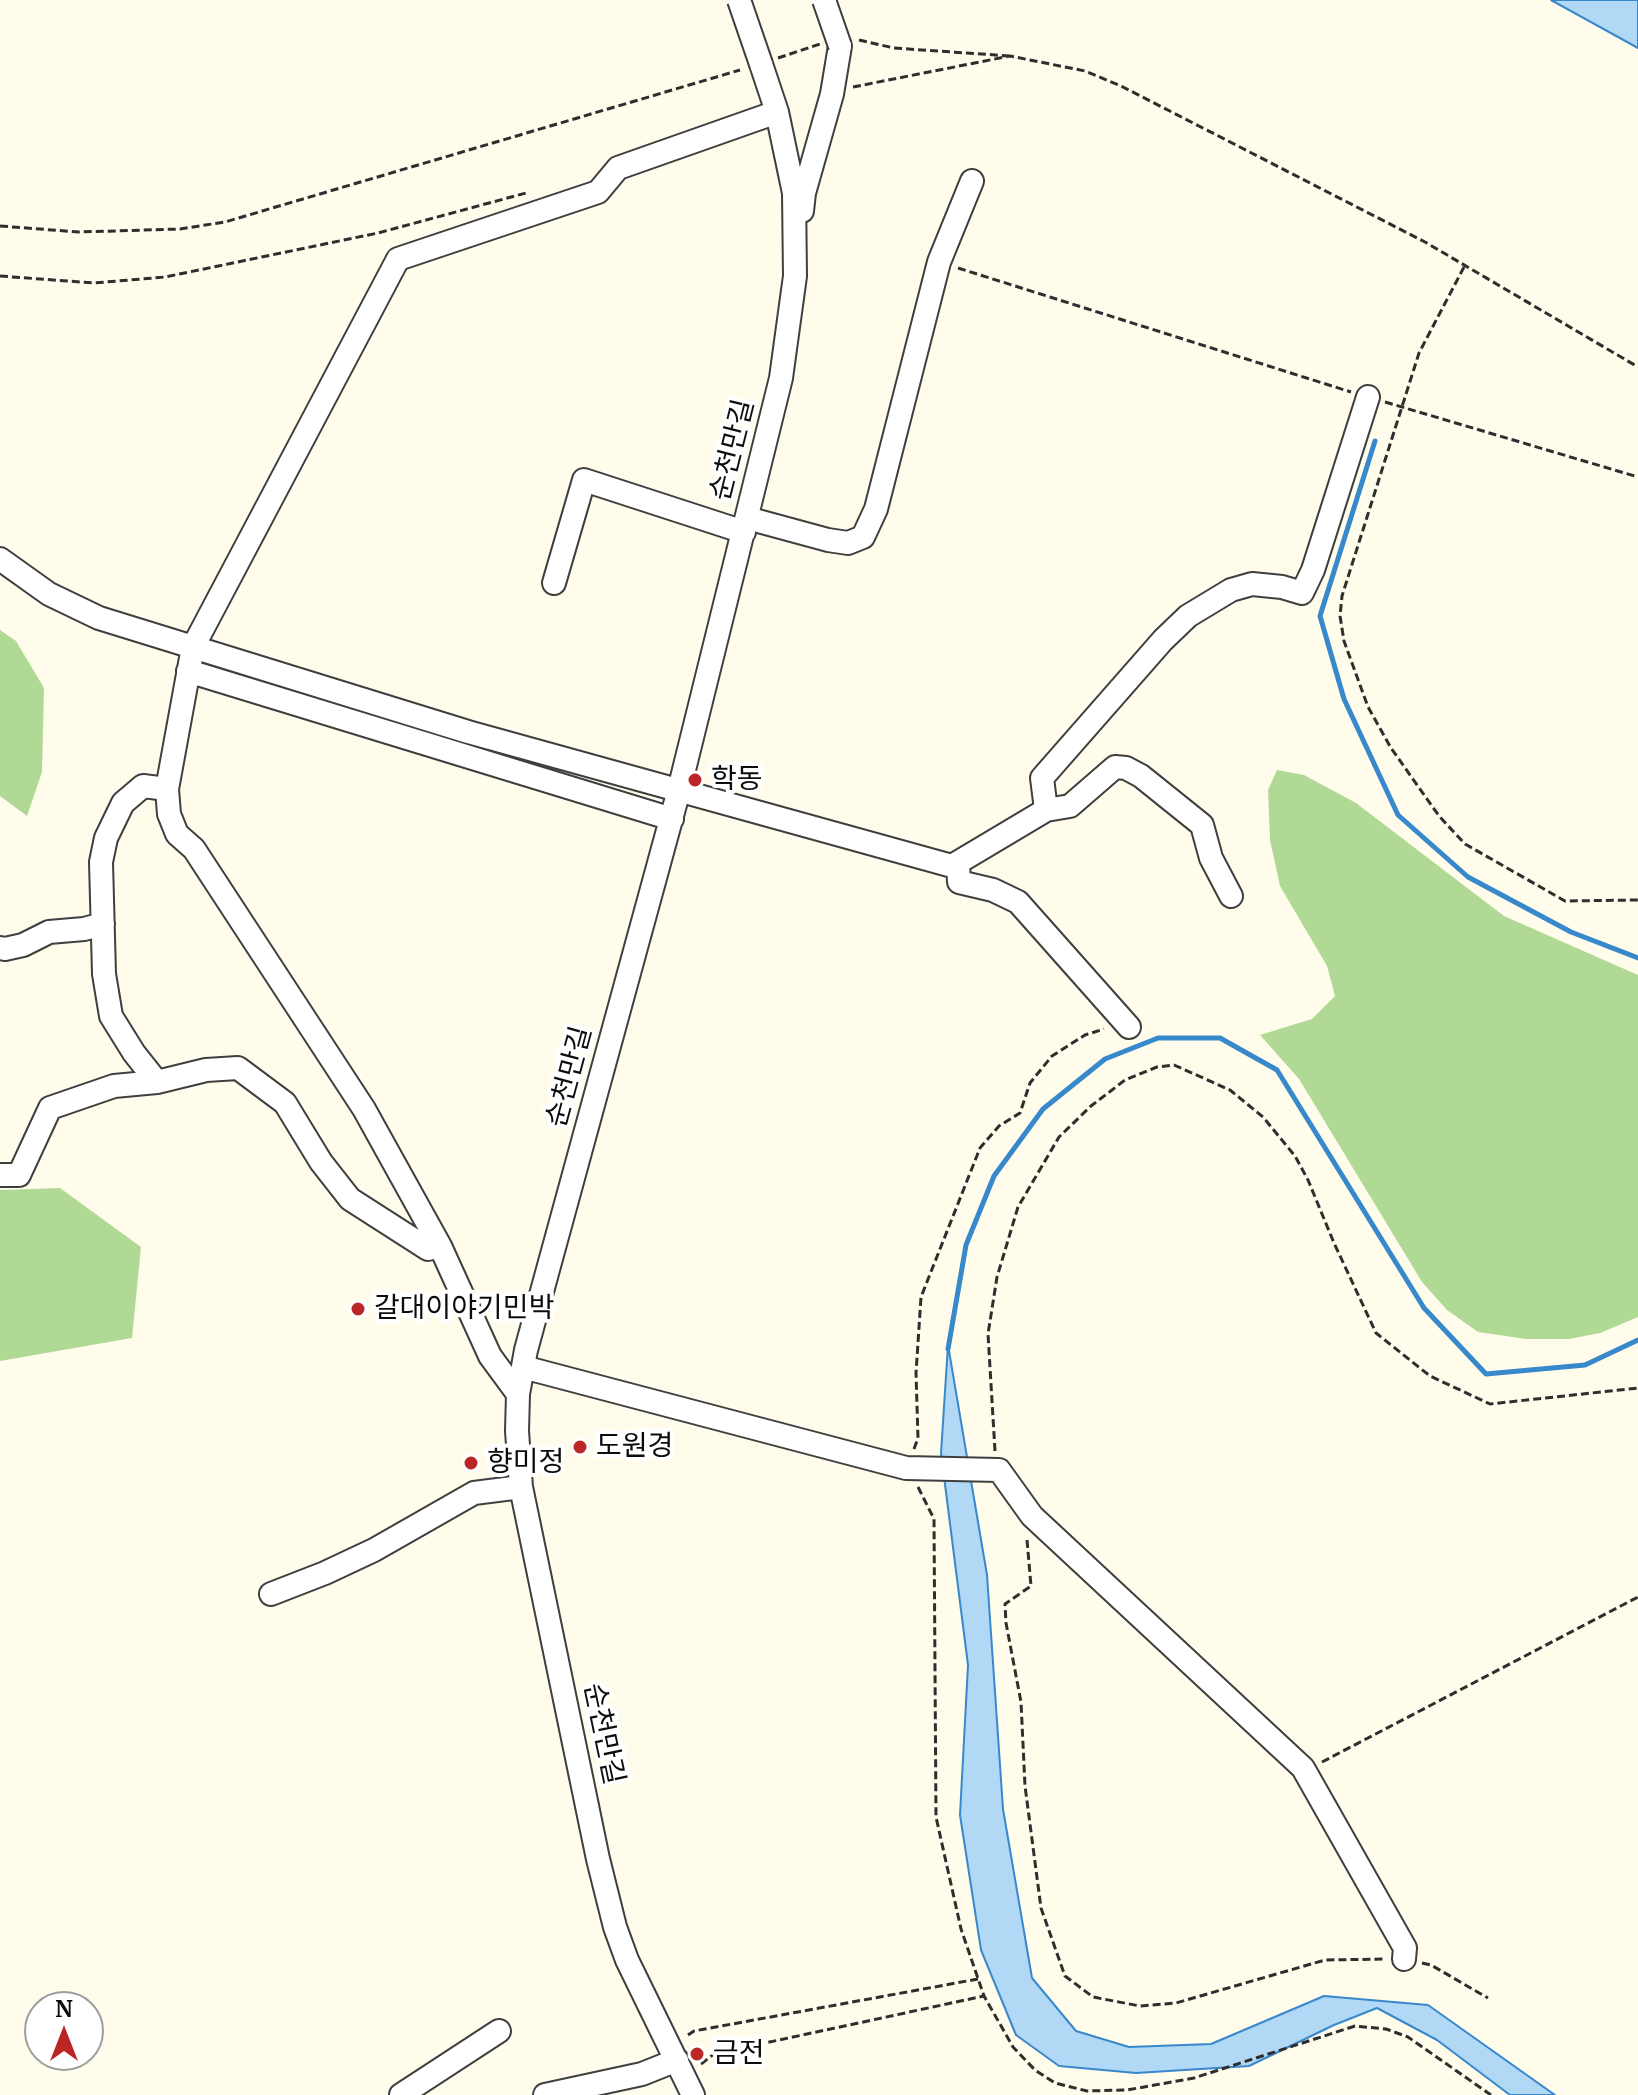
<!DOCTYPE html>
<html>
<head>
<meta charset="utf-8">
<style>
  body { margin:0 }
  #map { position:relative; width:1638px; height:2095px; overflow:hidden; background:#fffceb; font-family:Merriweather,serif }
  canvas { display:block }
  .north { position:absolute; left:24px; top:1991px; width:80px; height:80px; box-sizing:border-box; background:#fff; border:2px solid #9e9e9e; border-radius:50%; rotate:0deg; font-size:22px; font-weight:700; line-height:32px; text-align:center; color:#0c0c0c }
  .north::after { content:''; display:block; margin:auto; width:28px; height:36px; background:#bb2726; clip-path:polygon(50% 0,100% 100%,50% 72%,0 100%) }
</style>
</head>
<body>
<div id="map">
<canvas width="1638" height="2095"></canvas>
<div class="north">N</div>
</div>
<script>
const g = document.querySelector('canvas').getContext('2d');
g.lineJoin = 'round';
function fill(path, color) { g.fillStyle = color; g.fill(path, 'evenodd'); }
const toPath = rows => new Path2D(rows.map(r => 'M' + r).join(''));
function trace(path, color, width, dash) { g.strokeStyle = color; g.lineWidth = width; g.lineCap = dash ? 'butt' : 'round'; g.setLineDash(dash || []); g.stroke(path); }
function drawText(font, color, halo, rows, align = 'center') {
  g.font = font + ' Merriweather,"Noto Sans KR",serif'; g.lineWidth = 8; g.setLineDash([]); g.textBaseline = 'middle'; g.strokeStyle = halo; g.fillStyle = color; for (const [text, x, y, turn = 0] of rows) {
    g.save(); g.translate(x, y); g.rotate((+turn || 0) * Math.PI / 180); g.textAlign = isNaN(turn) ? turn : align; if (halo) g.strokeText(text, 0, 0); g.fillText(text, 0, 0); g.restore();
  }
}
const forest = toPath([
  [0,630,16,641,44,688,42,772,27,816,0,796],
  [1277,770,1304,775,1356,803,1504,916,1638,975,1638,1317,1600,1333,1569,1339,1526,1339,1478,1332,1447,1310,1422,1282,1299,1079,1260,1035,1312,1019,1335,996,1327,966,1280,886,1270,840,1268,790],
  [60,1188,141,1247,132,1338,0,1361,0,1190]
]);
const water = toPath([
  [1551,0,1638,0,1638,48,1551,0],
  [948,1345,987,1575,1003,1809,1032,1978,1076,2031,1129,2047,1211,2044,1324,1996,1428,2005,1555,2095,1510,2095,1437,2040,1377,2008,1334,2025,1249,2066,1136,2073,1059,2066,1016,2035,981,1950,960,1815,968,1665,941,1453,948,1345]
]);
const stream = toPath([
  [1375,441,1320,616,1344,699,1398,815,1468,877,1571,932,1638,958],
  [948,1349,966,1245,994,1176,1043,1109,1105,1059,1158,1038,1220,1038,1277,1070,1424,1308,1486,1374,1585,1365,1638,1340]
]);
const path = toPath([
  [859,40,894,48,1010,56],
  [778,58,820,44],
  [853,87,1010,56,1085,71,1121,86,1425,242,1638,367],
  [0,226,79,232,180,229,225,222,740,70],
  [1464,267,1419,353,1342,596,1340,616,1344,641,1368,707,1391,748,1439,816,1465,844,1565,901,1638,900],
  [958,268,1351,392],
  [0,276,94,283,165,277,378,233,526,193],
  [1385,402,1638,477],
  [914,1449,918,1438,916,1373,921,1297,980,1148,999,1126,1020,1113,1030,1083,1052,1056,1085,1035,1104,1029],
  [995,1451,988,1334,997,1277,1018,1207,1059,1137,1091,1106,1125,1080,1157,1067,1174,1065,1230,1090,1263,1117,1295,1156,1308,1180,1334,1243,1376,1333,1430,1376,1490,1404,1638,1388],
  [918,1487,934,1519,936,1817,961,1929,984,1996,1013,2047,1035,2070,1055,2083,1087,2091,1127,2090,1194,2078,1355,2026,1386,2029,1408,2037,1491,2095],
  [1027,1540,1031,1586,1005,1604,1006,1623,1021,1702,1025,1786,1041,1908,1065,1976,1093,1997,1140,2006,1176,2003,1325,1960,1386,1959],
  [1322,1762,1638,1597],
  [1422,1963,1431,1965,1488,1998],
  [688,2035,694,2031,978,1979],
  [701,2064,714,2054,984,1996]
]);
const minor = toPath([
  [802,211,804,193,832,94,840,46],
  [747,518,828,540,848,543,863,537,876,509,939,262,972,181],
  [0,559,49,594,99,618,468,732,952,866,1046,810,1042,778,1163,640,1188,616,1231,590,1252,584,1282,587,1302,593,1313,570,1368,397],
  [554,583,584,480,744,532],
  [188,671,672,819],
  [167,789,169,814,177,834,194,849,364,1109,440,1246],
  [1046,810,1070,806,1115,767,1126,768,1141,776,1202,825,1211,858,1231,896],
  [958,863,959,882,993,890,1018,902,1129,1027],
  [0,948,5,949,23,945,49,932,84,929,103,924],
  [0,1175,19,1175,50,1108,114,1086,157,1082],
  [523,1367,906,1468,999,1470,1032,1516,1303,1768,1405,1948,1404,1959],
  [518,1394,490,1356,440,1246,428,1249,350,1199,321,1162,285,1103,238,1068,206,1070,157,1082,134,1053,111,1016,104,974,101,862,106,838,123,803,143,786,167,789,193,647,398,259,598,192,618,168,777,112],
  [271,1594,325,1573,374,1550,474,1493,521,1487],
  [401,2095,499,2031],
  [545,2095,642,2074,677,2060],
  [693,2095,627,1960,615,1927,598,1859,521,1487,517,1431,518,1394,526,1350,679,790,781,378,795,276,794,193,777,112,761,64]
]);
const minorBridge = toPath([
  [739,0,761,64],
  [824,0,840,46]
]);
const markers = [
  [695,780,8,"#bb2726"],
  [358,1309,8,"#bb2726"],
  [580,1447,8,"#bb2726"],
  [471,1463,8,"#bb2726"],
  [697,2054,8,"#bb2726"]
];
const streetNames = [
  ["순천만길",733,450,-76],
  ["순천만길",570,1077,-75],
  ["순천만길",603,1734,78]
];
const poiNames = [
  ["학동",711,780],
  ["갈대이야기민박",374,1309],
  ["도원경",596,1447],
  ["향미정",487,1463],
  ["금전",713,2054]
];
fill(forest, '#b0d995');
fill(water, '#b1d8f5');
trace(water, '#3888cc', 2);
trace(stream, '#3888cc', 5);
trace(minor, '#3f3f3f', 26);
trace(path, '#2e2e2e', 3, [8, 4]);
trace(minor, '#fff', 22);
trace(minorBridge, '#3f3f3f', 26, []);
trace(minorBridge, '#fff', 22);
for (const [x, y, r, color] of markers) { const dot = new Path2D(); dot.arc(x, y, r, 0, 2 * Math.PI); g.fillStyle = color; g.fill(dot); trace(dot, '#fff', 3); }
drawText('28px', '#0c0c0c', '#fff', streetNames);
drawText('28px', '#0c0c0c', '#fff', poiNames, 'left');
</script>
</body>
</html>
